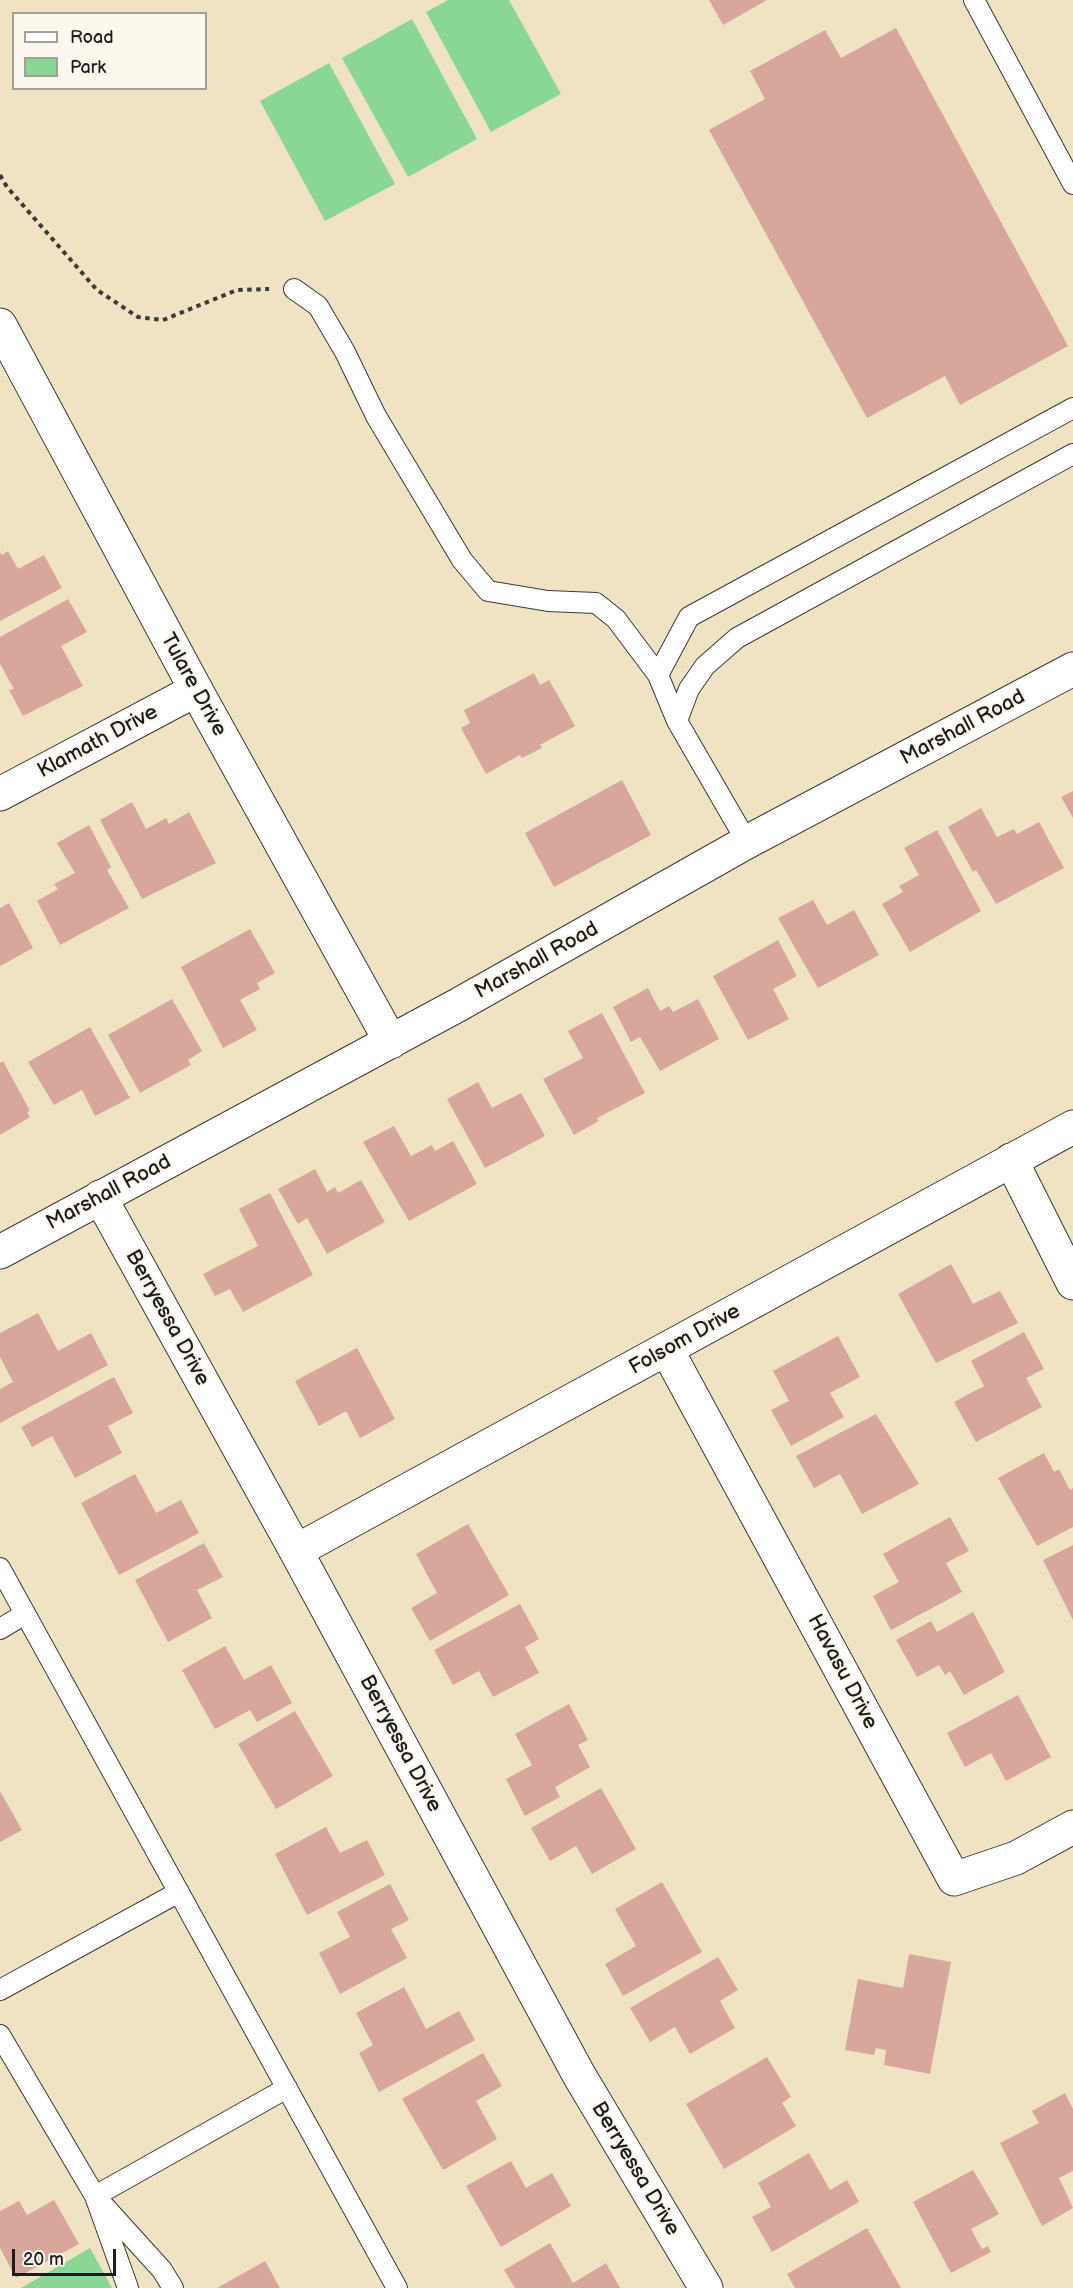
<!DOCTYPE html>
<html>
<head>
<meta charset="utf-8">
<style>
  body { margin:0 }
  #map { position:relative; width:1073px; height:2288px; overflow:hidden; background:#efe3c4; font-family:"Balsamiq Sans",sans-serif }
  canvas { display:block }
  .legend { position:absolute; left:12px; top:12px; width:195px; height:78px; box-sizing:border-box; background:#fbf7ec; border:2px solid #a29f99; margin:0; padding:8px 10px; list-style:none; font-size:18px; color:#1c1c1c }
  .legend li { display:flex; align-items:center; gap:12px; height:30px }
  .legend b { width:30px; border:2px solid #a29f99 }
  .scale { position:absolute; left:12px; top:2249px; width:104px; height:27px; box-sizing:border-box; border:3px solid #1c1c1c; border-top:0; padding-left:8px; font-size:18px; line-height:21px; white-space:nowrap; color:#1c1c1c; -webkit-text-stroke:4px #fbf7ec; paint-order:stroke }
</style>
</head>
<body>
<div id="map">
<canvas width="1073" height="2288"></canvas>
<ul class="legend">
<li><b style="height:8px;background:#fff"></b>Road</li>
<li><b style="height:16px;background:#8ad795"></b>Park</li>
</ul>
<div class="scale">20 m</div>
</div>
<script>
const g = document.querySelector('canvas').getContext('2d');
g.lineJoin = 'round';
function fill(path, color) { g.fillStyle = color; g.fill(path, 'evenodd'); }
const toPath = rows => new Path2D(rows.map(r => 'M' + r).join(''));
function trace(path, color, width, dash) { g.strokeStyle = color; g.lineWidth = width; g.lineCap = dash ? 'butt' : 'round'; g.setLineDash(dash || []); g.stroke(path); }
function drawText(font, color, halo, rows, align = 'center') {
  g.font = font + ' "Balsamiq Sans",sans-serif'; g.lineWidth = 4.5; g.setLineDash([]); g.textBaseline = 'middle'; g.strokeStyle = halo; g.fillStyle = color; for (const [text, x, y, turn = 0] of rows) {
    g.save(); g.translate(x, y); g.rotate((+turn || 0) * Math.PI / 180); g.textAlign = isNaN(turn) ? turn : align; if (halo) g.strokeText(text, 0, 0); g.fillText(text, 0, 0); g.restore();
  }
}
const green = toPath([
  [448,0,509,0,561,94,491,132,426,12],
  [412,19,477,139,408,177,342,58],
  [329,63,395,184,325,221,260,101],
  [90,2248,112,2288,21,2288]
]);
const building = toPath([
  [709,0,767,0,723,25],
  [896,28,1068,346,960,405,945,376,867,418,709,130,765,99,750,71,825,30,841,58],
  [8,551,18,569,44,555,62,588,0,621,0,552,2,555],
  [68,599,87,632,61,646,83,686,23,716,9,690,14,689,0,664,0,637],
  [534,673,540,685,549,680,575,726,540,745,542,748,522,758,520,755,486,774,461,728,470,723,464,710],
  [622,780,651,835,554,887,525,833],
  [1073,791,1073,818,1061,797],
  [132,802,146,829,166,818,169,824,189,812,216,863,142,899,100,820],
  [981,808,997,837,1014,829,1017,834,1039,822,1064,868,996,904,976,870,973,872,948,827],
  [89,825,111,867,107,870,129,908,60,945,37,901,58,889,54,884,75,873,57,843],
  [937,830,981,911,910,952,882,904,903,892,899,886,919,875,904,848],
  [813,900,827,925,854,910,879,955,818,988,778,918],
  [9,903,33,948,0,966,0,908],
  [250,929,275,973,257,983,260,989,240,1000,257,1030,223,1048,181,967],
  [778,940,797,976,773,989,789,1019,748,1040,713,976],
  [648,988,660,1011,669,1006,673,1012,698,999,719,1039,660,1071,640,1037,631,1042,613,1007],
  [172,999,202,1051,188,1060,191,1065,140,1093,108,1035],
  [602,1013,645,1093,597,1118,599,1121,574,1135,543,1079,583,1058,568,1031],
  [90,1027,130,1098,95,1116,82,1090,54,1105,28,1062],
  [3,1061,30,1111,27,1112,30,1117,0,1135,0,1063],
  [478,1082,492,1108,521,1093,545,1136,485,1168,447,1099],
  [394,1126,411,1156,432,1145,435,1151,453,1141,477,1184,409,1221,363,1142],
  [315,1169,327,1192,335,1187,338,1193,361,1180,385,1222,327,1254,307,1218,298,1224,278,1189],
  [270,1193,313,1275,243,1312,230,1289,215,1296,203,1274,258,1246,239,1209],
  [951,1264,973,1304,1000,1291,1018,1323,936,1363,898,1294],
  [38,1313,58,1351,91,1333,108,1365,0,1423,0,1389,13,1382,0,1357,0,1333],
  [1024,1332,1044,1369,1026,1378,1042,1407,976,1442,954,1402,984,1386,971,1361],
  [838,1336,860,1377,830,1393,844,1417,791,1446,771,1410,789,1401,773,1371],
  [357,1348,395,1419,360,1438,346,1411,319,1426,295,1381],
  [114,1377,133,1413,108,1426,122,1453,75,1478,52,1436,32,1447,21,1427],
  [876,1414,919,1484,862,1514,840,1474,814,1488,796,1456],
  [1044,1453,1054,1472,1059,1469,1070,1490,1073,1488,1073,1527,1037,1546,998,1478],
  [135,1474,156,1513,181,1500,199,1533,119,1575,81,1503],
  [950,1517,969,1551,946,1563,962,1592,891,1630,873,1596,899,1582,883,1554],
  [468,1524,509,1595,430,1641,411,1608,437,1593,416,1554],
  [204,1543,223,1577,197,1590,212,1618,168,1642,135,1580],
  [1073,1545,1073,1620,1043,1560],
  [520,1604,539,1639,525,1647,539,1673,493,1697,479,1671,453,1685,434,1650],
  [973,1612,1005,1672,964,1695,950,1671,945,1675,939,1665,917,1677,896,1640,931,1621,937,1632],
  [225,1646,244,1680,271,1665,292,1703,257,1722,250,1710,215,1729,182,1670],
  [1018,1695,1051,1757,1006,1781,991,1753,965,1767,947,1733],
  [569,1704,588,1740,578,1745,590,1767,555,1787,560,1797,525,1816,506,1779,532,1765,515,1734],
  [295,1711,333,1776,276,1809,238,1744],
  [601,1788,636,1849,592,1874,576,1846,550,1861,531,1828],
  [0,1791,22,1830,0,1842],
  [326,1827,340,1853,367,1840,385,1875,307,1915,275,1854],
  [662,1882,702,1952,623,1996,605,1964,636,1946,615,1909],
  [390,1884,409,1920,391,1929,407,1958,340,1994,319,1953,350,1937,337,1912],
  [909,1954,951,1962,930,2074,884,2065,886,2050,876,2048,874,2055,845,2050,858,1979,903,1988],
  [718,1957,738,1990,720,2001,735,2028,690,2054,675,2027,650,2042,630,2008],
  [404,1987,426,2029,459,2011,475,2040,379,2092,359,2053,373,2045,356,2013],
  [483,2053,502,2086,476,2101,497,2139,443,2170,402,2099],
  [767,2057,791,2097,782,2103,796,2126,724,2169,686,2104],
  [1065,2093,1073,2109,1073,2171,1059,2178,1073,2208,1042,2226,1000,2143,1039,2123,1032,2111],
  [809,2153,830,2190,847,2180,859,2202,772,2252,752,2217,771,2207,758,2183],
  [511,2161,526,2188,552,2173,571,2206,501,2247,466,2186],
  [973,2170,999,2214,971,2229,982,2249,988,2246,991,2252,951,2273,913,2202],
  [54,2200,79,2244,16,2278,0,2248,0,2211,19,2201,27,2215],
  [867,2228,901,2288,795,2288,787,2274],
  [550,2243,573,2283,606,2263,620,2288,515,2288,504,2270],
  [265,2261,280,2288,217,2288]
]);
const path = toPath([
  [0,175,7,187,97,290,138,317,163,320,237,290,269,289]
]);
const lane = toPath([
  [974,0,1073,184],
  [294,289,318,306,345,352,376,416,462,560,488,591,548,601,596,603,616,619,658,675,677,721,747,842],
  [658,675,689,617,1073,408],
  [677,721,689,689,705,666,737,638,1073,454],
  [0,1568,397,2288],
  [0,1629,25,1614],
  [0,1990,179,1892],
  [0,2035,95,2196,162,2270,173,2288],
  [128,2288,95,2196,287,2088]
]);
const street = toPath([
  [0,794,196,690],
  [1011,1160,1073,1283],
  [100,1197,296,1551,579,2075,706,2288],
  [667,1350,954,1879,1016,1858,1073,1827],
  [296,1551,1073,1127]
]);
const secondary = toPath([
  [0,325,196,690,391,1042],
  [0,1252,458,1005,747,842,1073,669]
]);
const streetNames = [
  ["Tulare Drive",193,685,61],
  ["Marshall Road",963,728,-28],
  ["Klamath Drive",98,742,-28],
  ["Marshall Road",537,961,-29],
  ["Marshall Road",109,1193,-28],
  ["Berryessa Drive",167,1318,61],
  ["Folsom Drive",685,1340,-29],
  ["Havasu Drive",842,1672,62],
  ["Berryessa Drive",400,1744,62],
  ["Berryessa Drive",635,2169,59]
];
fill(green, '#8ad795');
fill(building, '#d8a79c');
trace(lane, '#3c3a35', 22);
trace(street, '#3c3a35', 35);
trace(secondary, '#3c3a35', 35);
trace(path, '#3c3a35', 4, [4.5, 4.5]);
trace(lane, '#fff', 20);
trace(street, '#fff', 33);
trace(secondary, '#fff', 33);
drawText('21px', '#1c1c1c', '#fbf7ec', streetNames);
</script>
</body>
</html>
